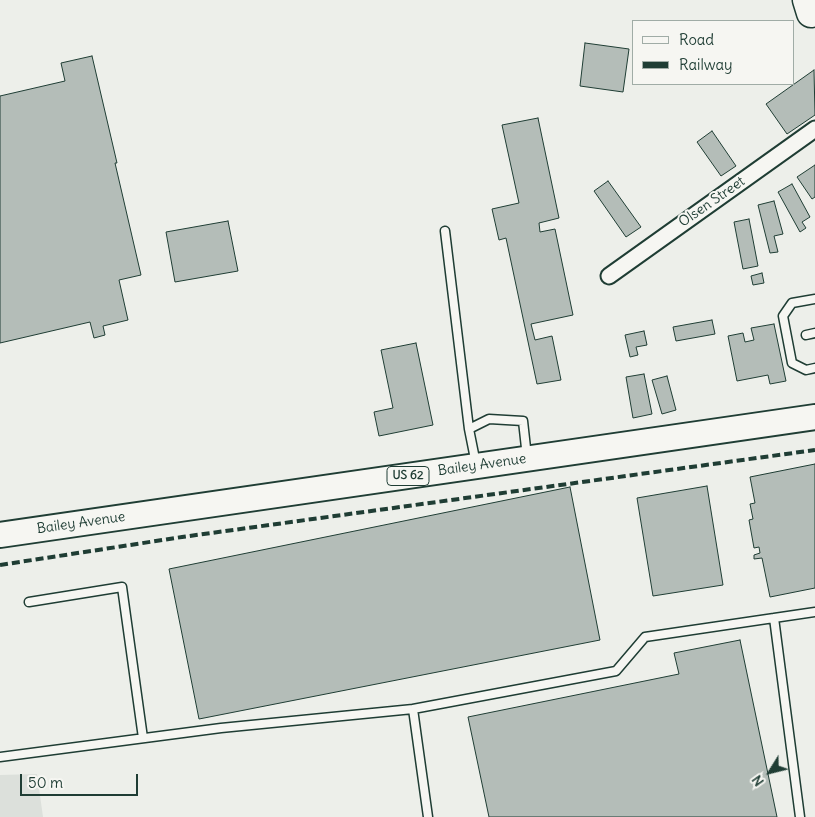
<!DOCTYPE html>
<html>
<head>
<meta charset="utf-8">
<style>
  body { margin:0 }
  #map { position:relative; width:815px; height:817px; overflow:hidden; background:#edefea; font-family:Delius,sans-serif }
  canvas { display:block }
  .legend { position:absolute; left:632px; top:20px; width:162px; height:65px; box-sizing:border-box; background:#f6f6f2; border:1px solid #a0aca6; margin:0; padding:6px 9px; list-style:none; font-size:15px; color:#1f3d34 }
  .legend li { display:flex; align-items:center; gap:10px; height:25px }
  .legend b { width:25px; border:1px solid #a0aca6 }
  .north { position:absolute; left:745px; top:747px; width:50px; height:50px; -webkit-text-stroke:4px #f6f6f2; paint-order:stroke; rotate:234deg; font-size:14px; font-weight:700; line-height:20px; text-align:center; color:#1f3d34 }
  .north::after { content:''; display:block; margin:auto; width:18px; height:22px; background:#1f3d34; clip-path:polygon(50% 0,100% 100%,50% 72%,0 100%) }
  .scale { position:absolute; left:20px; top:774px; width:118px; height:22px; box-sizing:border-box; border:2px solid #1f3d34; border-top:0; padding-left:6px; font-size:15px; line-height:18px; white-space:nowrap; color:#1f3d34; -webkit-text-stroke:4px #f6f6f2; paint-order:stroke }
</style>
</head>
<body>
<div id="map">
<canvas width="815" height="817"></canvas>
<ul class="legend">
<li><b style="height:6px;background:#f6f6f2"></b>Road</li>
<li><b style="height:6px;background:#1f3d34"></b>Railway</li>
</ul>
<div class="north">N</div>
<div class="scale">50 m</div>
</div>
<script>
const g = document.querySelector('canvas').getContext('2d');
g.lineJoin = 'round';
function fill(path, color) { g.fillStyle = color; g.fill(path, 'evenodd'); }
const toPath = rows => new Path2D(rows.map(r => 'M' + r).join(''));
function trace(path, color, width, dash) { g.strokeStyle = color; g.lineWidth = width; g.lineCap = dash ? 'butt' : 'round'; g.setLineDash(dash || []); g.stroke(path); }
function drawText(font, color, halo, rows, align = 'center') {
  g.font = font + ' Delius,sans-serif'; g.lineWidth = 4; g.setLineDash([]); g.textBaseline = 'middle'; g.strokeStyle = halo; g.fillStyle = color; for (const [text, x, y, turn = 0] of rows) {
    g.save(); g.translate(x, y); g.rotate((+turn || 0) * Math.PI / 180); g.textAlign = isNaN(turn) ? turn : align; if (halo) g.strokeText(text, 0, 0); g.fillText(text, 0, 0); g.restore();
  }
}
const built = toPath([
  [37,774,43,817,0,817,0,775]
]);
const building = toPath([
  [585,43,629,49,623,92,580,86,585,43],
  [92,56,117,163,115,163,141,275,119,280,128,320,103,326,105,335,94,338,90,322,0,343,0,96,65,81,61,63,92,56],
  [814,70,815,115,787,134,766,104,814,70],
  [538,118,559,218,539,223,540,232,555,229,573,315,531,324,535,340,552,336,561,380,537,384,506,238,499,240,492,209,519,203,502,125,538,118],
  [712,131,736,166,721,176,697,142,712,131],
  [815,165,815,197,812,199,797,177,815,165],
  [608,181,641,227,626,237,594,191,608,181],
  [792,184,810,217,802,222,806,228,800,232,778,192,792,184],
  [774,201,783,234,774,236,778,252,770,253,758,205,774,201],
  [749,219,758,266,743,269,734,222,749,219],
  [228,221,238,271,175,282,166,232,228,221],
  [762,273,764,283,753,285,751,276,762,273],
  [712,320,715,334,676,341,673,327,712,320],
  [774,324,786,381,770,384,768,375,737,381,728,336,743,333,745,342,754,340,751,328,774,324],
  [644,331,647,345,636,347,638,355,630,357,625,335,644,331],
  [416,343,433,425,379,436,374,412,393,408,381,350,416,343],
  [644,374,652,414,633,418,626,377,644,374],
  [667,376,676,410,662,414,652,380,667,376],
  [815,464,815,588,770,597,762,558,754,559,754,555,760,553,759,547,754,548,749,520,753,519,750,504,755,503,750,477,815,464],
  [707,486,723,585,653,596,637,498,707,486],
  [570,487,600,640,199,719,169,569,570,487],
  [740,640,777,817,489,817,468,717,679,674,674,653,740,640]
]);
const service = toPath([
  [445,231,469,429],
  [815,299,792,303,783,316,792,363,806,370,815,368],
  [806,335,815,333],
  [476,464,469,429,489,419,523,421,527,457],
  [29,602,122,587,143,738],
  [774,618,800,817],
  [0,757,221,728,413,709],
  [428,817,413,709,616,671,645,637,815,612]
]);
const minor = toPath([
  [609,276,815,129]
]);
const primary = toPath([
  [0,535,815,417]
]);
const motorway = toPath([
  [807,0,811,13]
]);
const rail = toPath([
  [0,565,182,537,815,450]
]);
const shields = [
  [408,476,42]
];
const shieldNames = [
  ["US 62",408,476]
];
const streetNames = [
  ["Olsen Street",712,202,-35],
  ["Bailey Avenue",482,465,-8],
  ["Bailey Avenue",81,523,-8]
];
fill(built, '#dce0db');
fill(building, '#b4bdb8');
trace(building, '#1f3d34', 1);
trace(service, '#1f3d34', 11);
trace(minor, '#1f3d34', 19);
trace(primary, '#1f3d34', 28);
trace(motorway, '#1f3d34', 31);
trace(service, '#f6f6f2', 8);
trace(minor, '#f6f6f2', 15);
trace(primary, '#f6f6f2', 24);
trace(motorway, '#f6f6f2', 28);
trace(rail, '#1f3d34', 4, [8, 4]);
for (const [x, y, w] of shields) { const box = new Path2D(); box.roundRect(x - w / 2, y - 9.5, w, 19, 4); g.fillStyle = '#f6f6f2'; g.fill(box); trace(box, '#1f3d34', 1); }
drawText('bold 12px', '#1f3d34', null, shieldNames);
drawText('14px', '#1f3d34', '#f6f6f2', streetNames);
</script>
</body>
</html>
